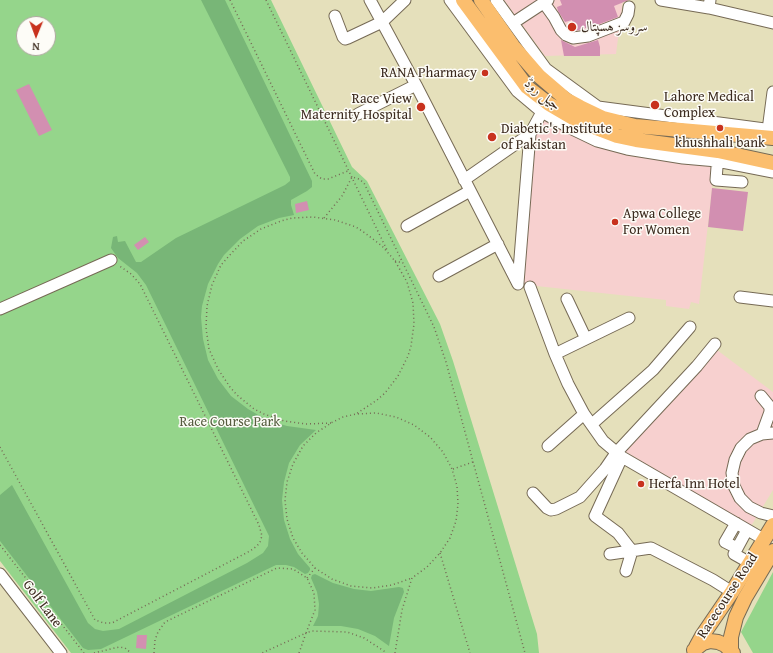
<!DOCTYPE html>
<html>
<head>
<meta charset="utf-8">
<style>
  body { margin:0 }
  #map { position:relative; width:773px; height:653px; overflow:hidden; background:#e5e0bb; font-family:"Gentium Book Plus",serif }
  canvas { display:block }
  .north { position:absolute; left:16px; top:16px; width:40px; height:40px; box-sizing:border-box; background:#fdfcf7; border:1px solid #afa8a0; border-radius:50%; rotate:181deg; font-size:11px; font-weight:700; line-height:16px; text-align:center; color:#3b2a1e }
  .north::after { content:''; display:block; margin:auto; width:14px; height:18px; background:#c8321e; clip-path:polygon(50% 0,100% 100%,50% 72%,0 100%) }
</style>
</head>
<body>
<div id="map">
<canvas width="773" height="653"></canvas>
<div class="north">N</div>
</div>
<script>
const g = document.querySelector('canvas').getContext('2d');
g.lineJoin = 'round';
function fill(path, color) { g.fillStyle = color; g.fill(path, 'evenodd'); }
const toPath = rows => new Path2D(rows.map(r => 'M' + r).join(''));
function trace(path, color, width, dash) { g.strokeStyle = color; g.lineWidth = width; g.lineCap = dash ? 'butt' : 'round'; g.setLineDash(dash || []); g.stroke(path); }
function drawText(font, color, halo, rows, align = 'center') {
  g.font = font + ' "Gentium Book Plus",Amiri,serif'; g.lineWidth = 3; g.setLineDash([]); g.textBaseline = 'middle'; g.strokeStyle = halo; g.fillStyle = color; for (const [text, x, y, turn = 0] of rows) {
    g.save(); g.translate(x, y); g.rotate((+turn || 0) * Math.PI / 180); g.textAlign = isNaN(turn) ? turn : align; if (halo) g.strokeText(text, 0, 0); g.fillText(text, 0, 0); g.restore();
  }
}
const built = toPath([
  [504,0,623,0,616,54,545,56],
  [542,112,715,161,699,304,691,302,689,309,666,306,666,300,518,284,530,134],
  [717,350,773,392,773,490,751,526,624,451]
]);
const green = toPath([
  [0,0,271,0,352,167,367,181,440,324,453,361,537,634,539,653,71,653,0,561],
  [24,24,48,24,48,48,24,48],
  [773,572,773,653,753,653,741,632]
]);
const forest = toPath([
  [201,0,225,0,312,181,312,187,307,191,291,200,291,205,294,215,279,218,258,226,240,239,224,255,218,264,208,284,202,306,201,317,203,339,208,360,218,379,231,396,248,409,267,420,287,426,316,430,300,445,289,463,284,482,282,500,284,520,290,539,298,554,310,568,310,570,308,573,305,574,294,567,286,565,276,565,101,649,88,650,83,648,0,541,0,495,12,485,88,623,95,629,103,631,119,629,247,563,263,553,268,546,269,536,146,285,137,273,118,258,111,248,113,237,117,236,118,242,125,241,136,262,141,262,176,238,285,185,290,181,290,177],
  [315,574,333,583,354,589,371,591,399,587,403,588,404,592,394,618,389,646,375,636,358,629,341,626,313,626,318,616,319,604,317,592,311,578,312,575]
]);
const building = toPath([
  [560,0,629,0,614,6,618,17,589,28,589,27,575,31,572,20,565,22,558,11,557,7,562,5],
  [561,40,575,47,598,40,600,47,600,56,564,56],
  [29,84,52,130,39,136,16,90],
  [712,188,748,192,743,231,708,227],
  [307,201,309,210,296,213,295,204],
  [145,237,149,242,138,250,134,245],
  [137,635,147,635,146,649,136,648]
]);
const path = toPath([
  [230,0,315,174,322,179,328,179,348,171],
  [266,0,387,250],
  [324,218,342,196,352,177,359,179,364,183,434,327,446,362,525,653],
  [395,261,399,262,402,261],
  [331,423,306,424,284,421,264,414,254,409,237,395,230,387,218,369,209,349,206,328,207,306,212,285,221,265,228,257,243,241,261,229,281,221,292,218,313,217,335,220,356,227,365,233,382,246,395,261,407,282,413,303,414,324,411,346,408,356,398,376,385,393,377,400,356,414],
  [0,447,95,620,104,623,112,623,250,551,257,546,260,542,262,536,259,525,140,284,131,274,118,265],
  [453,469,473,462],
  [0,545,84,653],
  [440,553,470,653],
  [307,578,315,568],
  [94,653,119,647,125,648,131,653],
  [154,653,155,640,158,632,165,622,277,568,293,569,307,578,314,593,315,610,306,633,262,653],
  [299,653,306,633,312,631,347,632,364,638,387,653],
  [395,653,402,610,412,578,427,567,440,553,450,538,456,521,458,504,457,486,452,469,443,452,430,437,414,425,396,417,376,413,356,414,343,417,331,423,316,433,303,446,293,464,287,482,285,500,287,519,293,538,302,553,315,568,332,579,351,586,372,588,392,585,412,578]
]);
const minor = toPath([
  [370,0,416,85,518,284],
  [450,0,517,91,542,112,570,128,597,141,627,149,683,158,717,161,773,172],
  [496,0,546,69,598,107,773,130],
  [661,0,709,8],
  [710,0,709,8,773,23],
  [544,3,554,17,561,30,566,35,573,38,588,36,624,22,628,14,629,7],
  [335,16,343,37,345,39,348,38,382,22,405,0],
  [513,23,548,0],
  [358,114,416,85],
  [768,130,773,92],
  [718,154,716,180,742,182],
  [464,180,530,134],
  [407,226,470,191],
  [439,276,498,244],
  [518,283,530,134,542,112],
  [530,287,555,354,568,384,584,414,603,441,622,457,765,540],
  [740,297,773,301],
  [567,299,586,339],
  [0,309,111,260],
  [555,354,629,318],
  [761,396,770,407,770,412,762,434],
  [592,424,653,370,690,327],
  [773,433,762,434,750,439,741,448,735,460,732,473,734,486,740,498,749,507,761,513,773,516],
  [548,446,584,414],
  [622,457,595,516,618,533,632,551,626,571],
  [533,493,547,508,551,510,556,509,580,497,605,469,616,453,697,366,715,344],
  [736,523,725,542,737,548],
  [747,530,734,554,750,563],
  [610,554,651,548,713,580,732,592],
  [0,574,61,653]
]);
const major = toPath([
  [463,0,527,87,549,104,578,121,617,136,636,140,718,151,773,163],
  [481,0,513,46,539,76,567,100,580,107,603,118,635,126,773,138],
  [696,647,702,636,732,592,773,525],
  [694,650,703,643,710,641,718,642,725,645,733,653],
  [731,650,731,637,736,617,745,598,773,551]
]);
const markers = [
  [572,27,5,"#c8321e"],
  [485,73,4,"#c8321e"],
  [655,105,5,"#c8321e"],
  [421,107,5,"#c8321e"],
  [720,128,4,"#c8321e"],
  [492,137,5,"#c8321e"],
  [615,222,4,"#c8321e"],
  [641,484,4,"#c8321e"]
];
const poiNames = [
  ["سروسز ہسپتال",581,27],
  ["RANA Pharmacy",477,73,"right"],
  ["Lahore Medical",664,97],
  ["Complex",664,113],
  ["Race View",412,99,"right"],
  ["Maternity Hospital",412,115,"right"],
  ["Diabetic's Institute",501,129],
  ["of Pakistan",501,145],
  ["khushhali bank",720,143,"center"],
  ["Apwa College",623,214],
  ["For Women",623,230],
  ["Herfa Inn Hotel",649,484]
];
const streetNames = [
  ["جیل روڈ",542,95,39],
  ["Racecourse Road",728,596,-57],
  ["Golf Lane",42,604,53]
];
const parkNames = [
  ["Race Course Park",230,422]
];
fill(built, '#f7d0cf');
fill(green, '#95d58b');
fill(forest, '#78b677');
fill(building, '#d28fb1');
trace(minor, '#766a55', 13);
trace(major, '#766a55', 16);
trace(path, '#766a55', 1.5, [1, 3]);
trace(minor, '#fff', 11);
trace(major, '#fbbe6e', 14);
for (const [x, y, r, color] of markers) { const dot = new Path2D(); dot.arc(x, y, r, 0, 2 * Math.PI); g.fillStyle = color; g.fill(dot); trace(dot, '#fdfcf7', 1.5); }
drawText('14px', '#3b2a1e', '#fdfcf7', poiNames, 'left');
drawText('14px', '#3b2a1e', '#fdfcf7', streetNames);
drawText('14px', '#565d3f', '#fdfcf7', parkNames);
</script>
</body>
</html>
